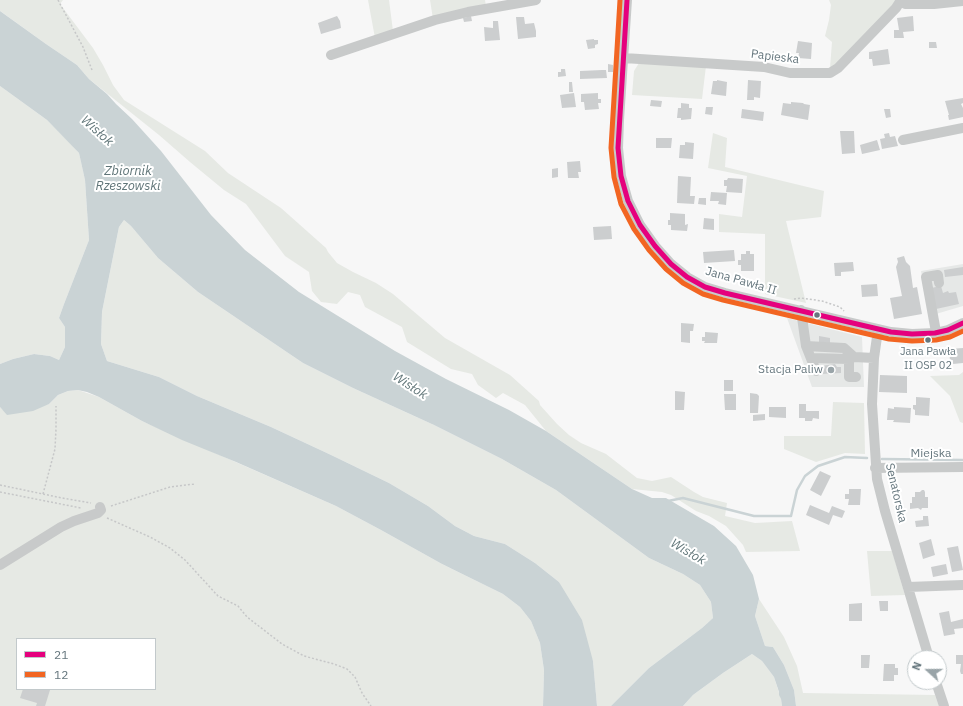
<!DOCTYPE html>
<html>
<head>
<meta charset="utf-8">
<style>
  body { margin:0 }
  #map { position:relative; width:963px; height:706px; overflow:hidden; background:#f7f7f7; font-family:"IBM Plex Sans",sans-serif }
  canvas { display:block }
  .legend { position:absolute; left:16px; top:638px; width:140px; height:52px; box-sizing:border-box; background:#fff; border:1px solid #c2c9cb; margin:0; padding:5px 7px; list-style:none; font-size:12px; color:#66777e }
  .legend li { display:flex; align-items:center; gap:8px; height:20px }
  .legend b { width:20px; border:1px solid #c2c9cb }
  .north { position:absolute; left:907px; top:650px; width:40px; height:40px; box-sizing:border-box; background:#fff; border:1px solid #c2c9cb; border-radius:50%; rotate:291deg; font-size:11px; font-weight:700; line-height:16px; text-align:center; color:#66777e }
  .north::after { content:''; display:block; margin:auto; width:14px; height:18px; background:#99a4a8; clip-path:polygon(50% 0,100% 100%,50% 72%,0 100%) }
</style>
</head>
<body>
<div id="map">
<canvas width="963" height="706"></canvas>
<ul class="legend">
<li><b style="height:5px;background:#e5007d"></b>21</li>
<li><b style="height:5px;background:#f26522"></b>12</li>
</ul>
<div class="north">N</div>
</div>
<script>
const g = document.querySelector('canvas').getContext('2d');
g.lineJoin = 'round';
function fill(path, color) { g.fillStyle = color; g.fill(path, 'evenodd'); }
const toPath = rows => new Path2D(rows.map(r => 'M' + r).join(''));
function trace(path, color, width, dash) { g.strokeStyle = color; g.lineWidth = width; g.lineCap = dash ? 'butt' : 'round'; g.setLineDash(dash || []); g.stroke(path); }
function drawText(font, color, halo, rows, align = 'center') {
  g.font = font + ' "IBM Plex Sans",sans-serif'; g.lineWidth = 4; g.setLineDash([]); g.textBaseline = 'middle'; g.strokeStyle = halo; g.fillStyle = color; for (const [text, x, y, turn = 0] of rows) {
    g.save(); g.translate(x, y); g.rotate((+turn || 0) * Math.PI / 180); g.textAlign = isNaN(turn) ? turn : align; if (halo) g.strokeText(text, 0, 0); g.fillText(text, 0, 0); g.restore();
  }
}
const built = toPath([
  [963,264,963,306,929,316,921,271],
  [787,318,862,337,864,387,812,387]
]);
const green = toPath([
  [0,0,63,0,60,4,93,48,103,65,113,85,124,100,205,151,228,173,281,208,326,248,328,252,337,263,353,272,376,283,393,294,445,338,510,375,539,401,540,405,557,424,569,435,581,443,606,454,637,478,652,481,671,477,694,492,703,497,727,503,725,516,755,523,792,521,800,551,746,552,743,545,726,526,709,516,696,511,671,495,662,492,632,489,546,431,525,405,503,393,496,398,478,385,472,374,451,369,407,342,402,327,365,307,360,295,348,292,337,304,321,302,312,291,309,272,285,256,246,204,224,190,190,162,159,135,89,79,77,65,46,44,3,13,0,11],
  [368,0,389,0,393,31,375,38],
  [430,0,485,0,486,6,433,19],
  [829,0,899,0,838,65,830,68,832,42,825,36,829,20,831,5],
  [639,63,706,66,702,99,632,95,634,71],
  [0,86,47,120,69,142,79,153,85,180,89,240,64,304,59,318,65,327,65,347,59,360,50,356,34,354,13,359,0,364],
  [713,133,727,138,725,167,824,191,821,217,786,221,806,303,765,294,765,234,719,232,719,214,742,217,747,176,708,168],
  [124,220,131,226,158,258,198,292,303,363,353,388,434,425,502,459,556,490,649,558,683,574,700,585,711,602,713,618,702,628,649,668,611,706,597,706,593,661,559,582,535,563,505,544,474,536,455,526,428,506,389,483,329,454,271,427,197,396,159,377,107,361,101,344,102,312,119,227],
  [963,372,963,423,960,422,950,396,930,376,959,375],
  [78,390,99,397,142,421,336,506,381,530,442,564,503,594,520,607,531,621,540,643,544,670,543,706,0,706,0,407,3,410,49,404,58,395,68,391],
  [17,639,155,639,155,689,17,689],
  [833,402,864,403,865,454,845,453,816,462,784,449,784,436,831,436],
  [867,551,892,551,905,595,871,596],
  [759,599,784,637,797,666,803,693,935,695,939,706,796,706,794,690,784,665,773,647,765,646,755,616],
  [752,654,762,661,774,677,781,699,782,706,683,706,693,695,723,673]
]);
const water = toPath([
  [0,11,46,44,77,65,89,79,107,94,116,104,132,119,161,151,211,215,245,250,299,292,395,351,446,379,509,410,546,431,632,489,652,498,666,498,714,526,736,546,753,575,759,599,755,616,765,646,773,647,784,665,794,690,796,706,782,706,781,699,779,695,779,692,774,677,762,661,752,654,723,673,693,695,683,706,611,706,649,668,702,628,713,618,711,602,700,585,683,574,649,558,556,490,502,459,434,425,353,388,303,363,198,292,158,258,131,226,124,220,119,227,102,312,101,344,107,361,159,377,197,396,271,427,329,454,389,483,428,506,455,526,474,536,505,544,535,563,559,582,582,620,593,661,597,706,543,706,544,670,540,643,531,621,520,607,503,594,442,564,381,530,336,506,236,462,182,440,142,421,99,397,87,392,78,390,68,391,58,395,49,404,33,411,7,415,0,407,0,364,13,359,34,354,50,356,59,360,65,347,65,327,59,318,64,304,89,240,85,180,79,153,47,120,0,86]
]);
const stream = toPath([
  [882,459,963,460],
  [668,501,683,498,754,516,791,516,797,490,805,476,818,466,845,457,867,458]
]);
const building = toPath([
  [337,16,340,21,341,28,321,34,318,23],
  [471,16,472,21,464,22,463,18],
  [913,16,914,31,903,32,904,38,894,38,894,30,899,30,897,18],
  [516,17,524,17,525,24,534,23,536,31,536,37,518,39],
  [493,21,498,21,500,40,485,41,484,27,493,28],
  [594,39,594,40,598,40,598,44,595,45,595,48,588,49,586,40],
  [798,41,812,43,811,59,798,58,799,53,796,53],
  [929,42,936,42,937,48,929,48],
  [888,49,890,64,873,66,872,59,869,59,869,52],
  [608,64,613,65,613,72,608,72],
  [561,69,565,69,566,76,558,77,558,72,561,72],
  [602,70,606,70,607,78,580,79,580,71],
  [717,80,727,82,726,96,711,94,713,81,717,81],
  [748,80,761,81,760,98,754,97,754,100,747,100],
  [569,82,572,82,573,92,569,92],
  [574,93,576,107,562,108,560,95],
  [598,93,598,99,601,99,601,103,598,103,599,109,585,110,584,102,581,102,581,94],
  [963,98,963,103,961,104,963,108,963,117,949,120,948,115,949,115,945,101],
  [651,100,662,101,661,107,650,106],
  [791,102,803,103,804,104,810,105,808,120,781,115,783,103,791,104],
  [681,103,689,104,689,108,692,108,691,119,681,120,681,118,677,118,678,108,681,108],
  [706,107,713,107,712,115,705,114],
  [742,109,764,112,763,121,741,118],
  [884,109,890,109,891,117,886,118],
  [840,131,854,131,855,153,842,154],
  [889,133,890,137,895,136,898,146,882,149,880,139,885,138,884,134],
  [656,138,672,138,671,148,656,148],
  [877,140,880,150,862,154,860,145],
  [685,142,694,143,693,159,679,158,680,145,685,145],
  [580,161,581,172,578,172,579,178,568,178,567,162],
  [558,168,558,177,552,178,552,169],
  [678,176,691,177,690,196,695,196,694,204,677,203],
  [728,178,743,179,742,193,726,192,727,186,724,186,724,180,727,180],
  [711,192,727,193,726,205,718,204,719,201,710,201],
  [699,198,706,198,706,205,698,204],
  [670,213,685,214,685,225,688,224,687,231,671,230,671,225,668,225,668,220,670,220],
  [704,218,714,219,714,230,703,229],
  [611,226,612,239,594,240,593,227],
  [734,250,735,261,704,263,703,252],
  [746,251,750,251,750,254,754,254,754,271,741,271,741,265,738,265,738,260,741,260,741,254,746,254],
  [904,256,906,262,910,266,913,288,917,287,922,314,894,319,890,298,902,296,896,267,898,262,897,258],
  [853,262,854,271,841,272,841,276,835,276,834,263],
  [963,267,963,275,945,277,944,270],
  [877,284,878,296,862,297,861,285],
  [941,286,943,293,948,291,949,293,956,292,959,304,936,309,931,288],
  [681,323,694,324,693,331,690,331,690,343,681,342],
  [705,332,718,333,717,343,704,343,705,341,702,341,702,337,705,337],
  [819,336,830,338,830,343,819,342],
  [963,348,963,363,953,364,953,360,950,361,949,349],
  [835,364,837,367,841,367,841,373,821,374,821,366],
  [880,375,907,376,907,393,879,392],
  [724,380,733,380,733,391,724,391],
  [675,391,685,392,684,410,675,410],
  [750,393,757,394,759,396,758,413,750,413],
  [724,394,736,394,736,410,725,410],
  [916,397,930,398,929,416,915,415,915,410,913,409,913,405,916,405],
  [799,404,806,404,806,411,819,411,819,419,813,418,812,421,805,421,805,418,799,418],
  [769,407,786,407,786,418,769,417],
  [894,407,911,408,910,423,893,422,894,420,887,420,888,408,894,409],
  [765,414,765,420,753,421,753,415],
  [820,471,831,476,821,496,810,490],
  [849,489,861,489,860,505,848,505,849,499,845,499,845,494,849,494],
  [922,490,924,490,925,492,925,497,928,497,928,508,922,508,921,510,918,508,910,509,910,503,912,503,912,497,915,497,915,492,920,492],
  [810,505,829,513,832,506,845,511,842,518,833,515,829,525,806,515],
  [923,516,928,516,929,526,916,527,915,521,923,520],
  [931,539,935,555,923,559,919,543],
  [958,546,963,570,952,572,947,548],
  [946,564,948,574,933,577,931,567],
  [879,601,888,601,888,611,880,611],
  [862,603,862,621,849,621,849,604],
  [949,611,951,622,963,619,963,628,954,629,955,634,944,636,939,613],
  [861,655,870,655,869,668,861,668],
  [956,655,963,655,963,674,961,674,960,671,961,664,956,664],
  [884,664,895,664,895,668,898,668,898,675,894,675,894,681,883,681],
  [23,689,45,689,50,690,45,706,36,706,37,703,20,698]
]);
const path = toPath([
  [58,0,83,47,92,70],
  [794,299,801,298,822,301,840,307,844,311],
  [0,485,62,498,91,503],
  [0,492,81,508],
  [43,494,55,449,56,429,56,406],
  [111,506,170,487,195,484],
  [107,518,150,537,170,548,185,560,218,596,238,606,247,617,282,644,304,656,334,664,347,669,355,677,362,693,371,706]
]);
const minor = toPath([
  [627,0,619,120,618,148,621,176,628,201,640,225,655,246,671,264,687,277,705,287,725,293,891,332,912,334,935,333,948,330,963,323],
  [905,4,934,4,963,1],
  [331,55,435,20,468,12,536,0],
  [624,58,764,67,790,73,830,73,838,68,896,8,901,0],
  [903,140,963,128],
  [801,310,806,346,816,371],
  [878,330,874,358,872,404,877,479,885,511,929,658],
  [936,332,926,277,938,275,939,283],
  [806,346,844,348,854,357,874,358],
  [811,358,849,359,854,357],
  [849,359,849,377,856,377],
  [875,468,963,467],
  [0,565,61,527,74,521,98,513,101,510,100,507],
  [908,587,963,585],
  [936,682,944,706]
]);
const bus1 = toPath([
  [627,0,618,148,621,176,628,201,640,225,655,246,671,264,687,277,705,287,725,293,891,332,912,334,935,333,948,330,963,323]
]);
const bus2 = toPath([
  [620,0,611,148,614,177,621,204,634,229,649,250,666,269,683,283,703,294,723,300,889,339,912,341,936,340,950,337,963,331]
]);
const markers = [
  [817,315,3.5,"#66777e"],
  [928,340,3.5,"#66777e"],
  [831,370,4,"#99a4a8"]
];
const busNames = [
  ["Jana Pawła",928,352],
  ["II OSP 02",928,366]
];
const streetNames = [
  ["Papieska",775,57,7],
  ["Jana Pawła II",741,281,16],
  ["Miejska",931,454],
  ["Senatorska",896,493,77]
];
const poiNames = [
  ["Stacja Paliw",823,370]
];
const waterNames = [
  ["Wisłok",97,131,42],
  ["Zbiornik",128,171],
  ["Rzeszowski",128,186],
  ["Wisłok",410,386,33],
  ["Wisłok",688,552,31]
];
fill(built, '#e6e8e7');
fill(green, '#e6e9e4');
fill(water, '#cad3d5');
trace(stream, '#cad3d5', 2.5);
fill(building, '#cccecf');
trace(path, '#c6c7c8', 1.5, [2, 2]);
trace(minor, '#c8caca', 10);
trace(bus1, '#e5007d', 5);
trace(bus2, '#f26522', 5);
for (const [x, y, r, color] of markers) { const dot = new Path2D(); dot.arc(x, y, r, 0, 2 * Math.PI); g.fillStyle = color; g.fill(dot); trace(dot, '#fff', 1.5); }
drawText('11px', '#66777e', '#fff', busNames);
drawText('12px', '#66777e', '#fff', streetNames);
drawText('12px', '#66777e', '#fff', poiNames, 'right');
drawText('italic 13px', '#607578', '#fff', waterNames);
</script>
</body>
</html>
